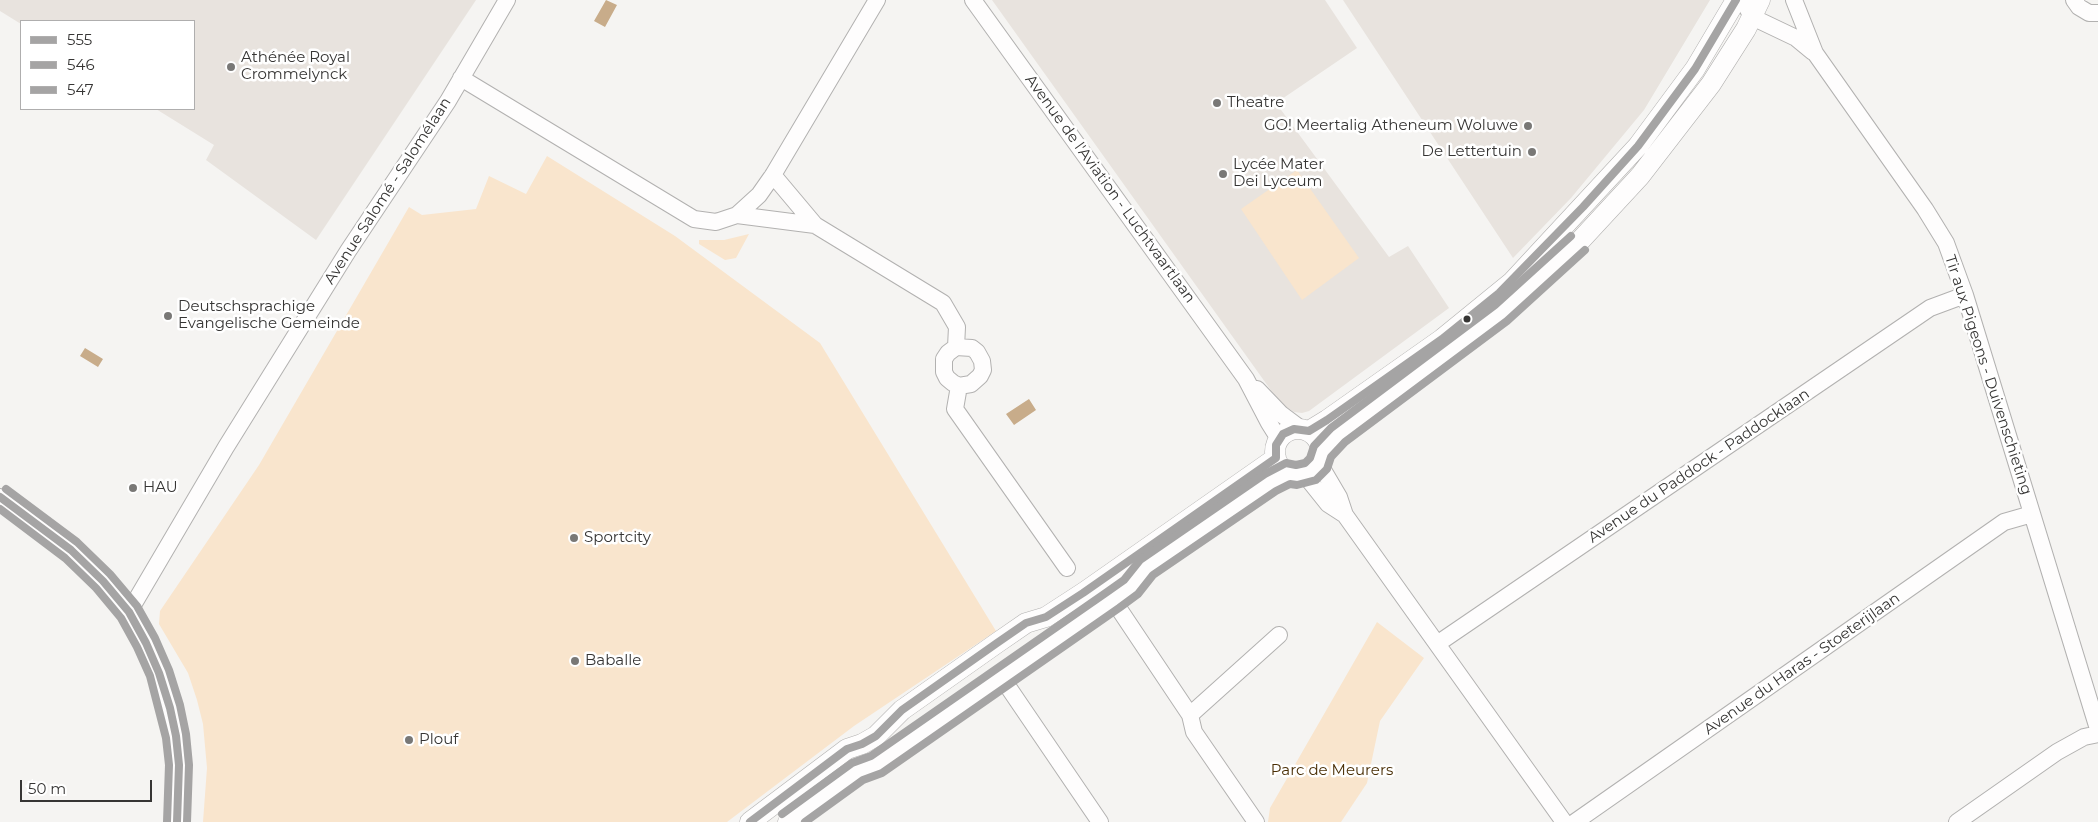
<!DOCTYPE html>
<html>
<head>
<meta charset="utf-8">
<style>
  body { margin:0 }
  #map { position:relative; width:2098px; height:822px; overflow:hidden; background:#f5f4f2; font-family:Montserrat,sans-serif }
  canvas { display:block }
  .legend { position:absolute; left:20px; top:20px; width:175px; height:90px; box-sizing:border-box; background:#fff; border:1px solid #afaeae; margin:0; padding:6px 9px; list-style:none; font-size:15px; color:#363534 }
  .legend li { display:flex; align-items:center; gap:10px; height:25px }
  .legend b { width:25px; border:1px solid #afaeae }
  .scale { position:absolute; left:20px; top:780px; width:132px; height:22px; box-sizing:border-box; border:2px solid #363534; border-top:0; padding-left:6px; font-size:15px; line-height:18px; white-space:nowrap; color:#363534; -webkit-text-stroke:4px #fff; paint-order:stroke }
</style>
</head>
<body>
<div id="map">
<canvas width="2098" height="822"></canvas>
<ul class="legend">
<li><b style="height:6px;background:#a5a4a4"></b>555</li>
<li><b style="height:6px;background:#a5a4a4"></b>546</li>
<li><b style="height:6px;background:#a5a4a4"></b>547</li>
</ul>
<div class="scale">50 m</div>
</div>
<script>
const g = document.querySelector('canvas').getContext('2d');
g.lineJoin = 'round';
function fill(path, color) { g.fillStyle = color; g.fill(path, 'evenodd'); }
const toPath = rows => new Path2D(rows.map(r => 'M' + r).join(''));
function trace(path, color, width, dash) { g.strokeStyle = color; g.lineWidth = width; g.lineCap = dash ? 'butt' : 'round'; g.setLineDash(dash || []); g.stroke(path); }
function drawText(font, color, halo, rows, align = 'center') {
  g.font = font + ' Montserrat,sans-serif'; g.lineWidth = 5; g.setLineDash([]); g.textBaseline = 'middle'; g.strokeStyle = halo; g.fillStyle = color; for (const [text, x, y, turn = 0] of rows) {
    g.save(); g.translate(x, y); g.rotate((+turn || 0) * Math.PI / 180); g.textAlign = isNaN(turn) ? turn : align; if (halo) g.strokeText(text, 0, 0); g.fillText(text, 0, 0); g.restore();
  }
}
const built = toPath([
  [0,0,476,0,316,240,206,160,214,145,156,109,194,109,194,21,21,21,21,24,0,11],
  [992,0,1325,0,1357,48,1276,103,1389,257,1408,246,1449,308,1309,411,1302,413,1294,412,1280,403],
  [1343,0,1710,0,1644,110,1571,198,1513,258]
]);
const green = toPath([
  [547,156,675,236,820,343,996,631,854,726,727,822,203,822,207,768,203,724,197,700,188,673,159,624,160,611,259,465,409,207,422,215,476,209,489,176,526,194],
  [1297,170,1359,258,1302,300,1241,209],
  [749,234,736,258,725,260,699,244,699,240,724,240],
  [1377,622,1424,658,1380,721,1367,783,1341,822,1268,822,1270,808]
]);
const water = toPath([
  [606,0,617,5,605,27,594,21],
  [85,348,103,359,98,367,80,356],
  [1029,399,1036,410,1014,425,1006,414]
]);
const minor = toPath([
  [973,0,1246,379,1269,423,1279,439],
  [1743,0,1752,17,1796,38,1813,52],
  [1794,0,1815,53,1925,209,1946,243,1965,295,2098,729],
  [2074,0,2079,7,2089,13,2098,13],
  [461,78,694,219,716,222,737,215,815,225],
  [773,175,815,225,943,303,957,327,956,347,948,353,944,359,944,372,947,378,953,383,959,386,971,384,980,376,983,370,982,361,977,352,972,348,956,347],
  [737,215,759,195,773,175,877,0],
  [959,386,955,409,1067,568],
  [1257,389,1281,414,1301,429],
  [1319,463,1339,497,1345,515,1564,822],
  [1304,474,1328,504,1345,515],
  [0,497,71,550,103,581,129,612,146,643,159,673,170,708,176,736,179,765,177,822],
  [1113,600,1190,715,1194,732,1256,822],
  [129,612,226,447,348,251,448,101,507,0],
  [1437,644,1930,308,1965,295],
  [1002,678,1100,822],
  [1190,715,1279,635],
  [1575,822,2004,522,2032,514],
  [1957,822,2057,752,2084,737,2098,734]
]);
const tertiary = toPath([
  '1275 452a23 23 0 1 1 46 0a23 23 0 1 1-46 0Z',
  [1309,431,1327,420,1442,339,1512,282,1638,146,1695,69,1736,0],
  [1322,452,1338,435,1501,313,1578,243,1640,176,1711,84,1746,29,1760,0],
  [750,822,847,749,862,744,876,736,902,710,997,643,1026,623,1046,617,1083,593,1276,458],
  [788,822,858,771,876,765,890,755,1113,600,1131,587,1146,568,1271,482,1289,473]
]);
const bus1 = toPath([
  [0,497,71,550,103,581,129,612,146,643,159,673,170,708,176,736,179,765,177,822],
  [750,822,847,749,862,744,876,736,902,710,997,643,1026,623,1046,617,1083,593,1276,458,1276,445,1283,434,1294,429,1309,431,1327,420,1442,339,1499,293,1583,207,1638,146,1695,69,1736,0]
]);
const bus2 = toPath([
  [0,509,65,558,96,588,121,618,137,647,150,676,166,738,169,765,167,822],
  [805,822,863,780,882,773,1119,608,1138,594,1153,575,1276,491,1290,484,1297,485,1316,480,1327,469,1331,457,1345,442,1507,321,1585,250]
]);
const bus3 = toPath([
  [6,489,77,542,110,574,137,606,155,638,169,670,180,705,186,734,189,765,187,822],
  [782,814,852,763,871,756,1107,592,1124,580,1140,560,1265,474,1286,463,1296,465,1305,463,1310,458,1314,446,1331,428,1495,305,1571,236]
]);
const markers = [
  [231,67,5,"#797876"],
  [1217,103,5,"#797876"],
  [1528,126,5,"#797876"],
  [1532,152,5,"#797876"],
  [1223,174,5,"#797876"],
  [168,316,5,"#797876"],
  [1467,319,4.5,"#363534"],
  [133,488,5,"#797876"],
  [574,538,5,"#797876"],
  [575,661,5,"#797876"],
  [409,740,5,"#797876"]
];
const poiNames = [
  ["Athénée Royal",241,58],
  ["Crommelynck",241,75],
  ["Theatre",1227,103],
  ["GO! Meertalig Atheneum Woluwe",1518,126,"right"],
  ["De Lettertuin",1522,152,"right"],
  ["Lycée Mater",1233,165],
  ["Dei Lyceum",1233,182],
  ["Deutschsprachige",178,307],
  ["Evangelische Gemeinde",178,324],
  ["HAU",143,488],
  ["Sportcity",584,538],
  ["Baballe",585,661],
  ["Plouf",419,740]
];
const streetNames = [
  ["Avenue de l'Aviation - Luchtvaartlaan",1110,189,54],
  ["Avenue Salomé - Salomélaan",388,191,-57],
  ["Tir aux Pigeons - Duivenschieting",1988,375,72],
  ["Avenue du Paddock - Paddocklaan",1699,466,-34],
  ["Avenue du Haras - Stoeterijlaan",1802,664,-35]
];
const parkNames = [
  ["Parc de Meurers",1332,771]
];
fill(built, '#e8e3de');
fill(green, '#f9e5cd');
fill(water, '#c8ac8a');
trace(minor, '#b2b1b0', 18);
trace(tertiary, '#b2b1b0', 21);
trace(minor, '#fefdfd', 16);
trace(tertiary, '#fefdfd', 20);
trace(bus1, '#a5a4a4', 8);
trace(bus2, '#a5a4a4', 8);
trace(bus3, '#a5a4a4', 8);
for (const [x, y, r, color] of markers) { const dot = new Path2D(); dot.arc(x, y, r, 0, 2 * Math.PI); g.fillStyle = color; g.fill(dot); trace(dot, '#fff', 2); }
drawText('15px', '#363534', '#fff', poiNames, 'left');
drawText('15px', '#363534', '#fff', streetNames);
drawText('15px', '#4a2f06', '#fff', parkNames);
</script>
</body>
</html>
